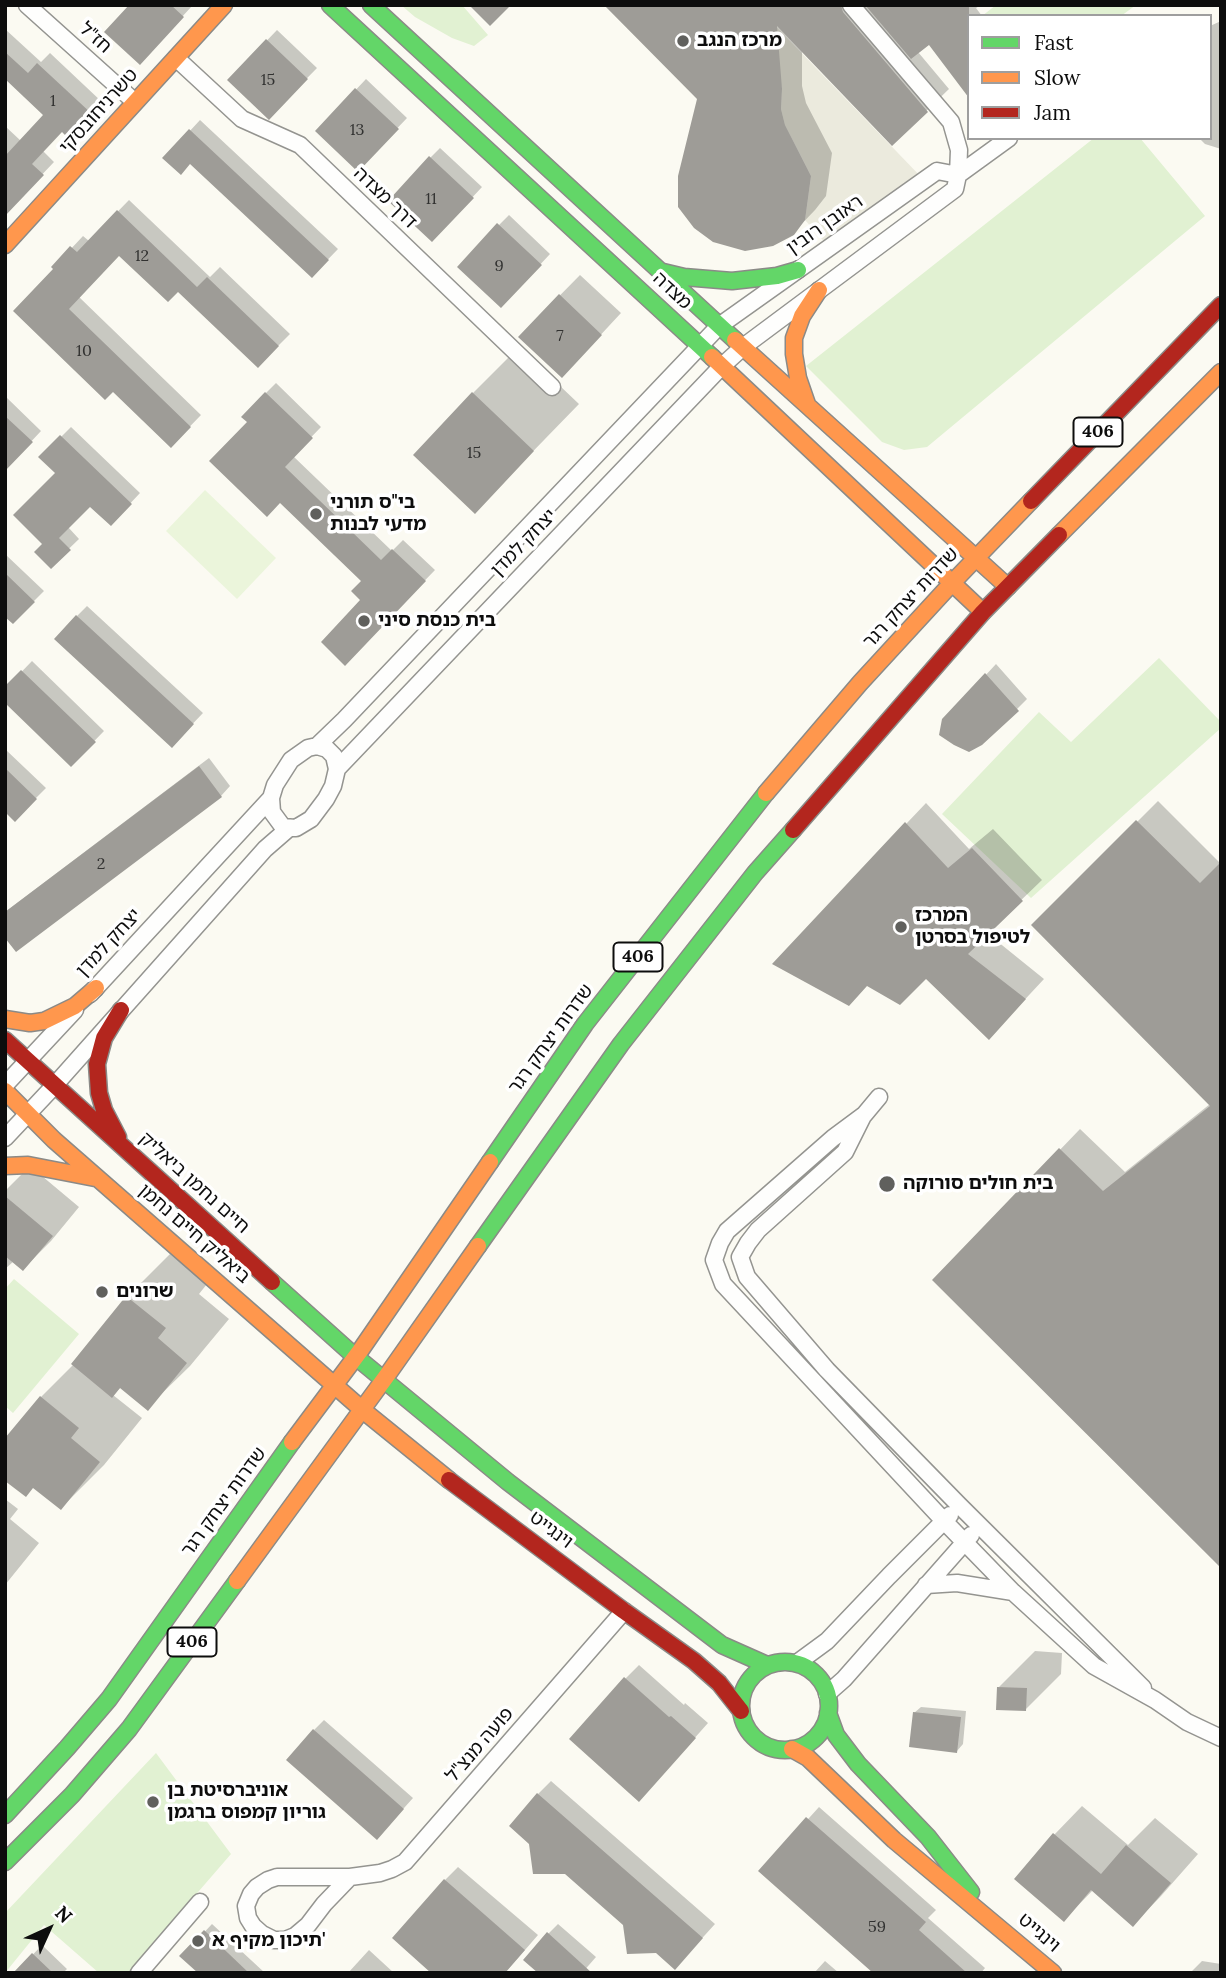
<!DOCTYPE html>
<html>
<head>
<meta charset="utf-8">
<style>
  body { margin:0 }
  #map { position:relative; width:1226px; height:1978px; overflow:hidden; background:#fbfaf2; font-family:Lora,serif }
  canvas { display:block }
  .frame { position:absolute; inset:0; border:7px solid #0d0d0d; pointer-events:none }
  .legend { position:absolute; left:967px; top:14px; width:245px; height:126px; box-sizing:border-box; background:#fff; border:2px solid #9e9e9e; margin:0; padding:9px 12px; list-style:none; font-size:21px; color:#0d0d0d }
  .legend li { display:flex; align-items:center; gap:14px; height:35px }
  .legend b { width:35px; border:2px solid #9e9e9e }
  .north { position:absolute; left:14px; top:1894px; width:70px; height:70px; -webkit-text-stroke:5px #fff; paint-order:stroke; rotate:45deg; font-size:19px; font-weight:700; line-height:28px; text-align:center; color:#0d0d0d }
  .north::after { content:''; display:block; margin:auto; width:24px; height:32px; background:#0d0d0d; clip-path:polygon(50% 0,100% 100%,50% 72%,0 100%) }
</style>
</head>
<body>
<div id="map">
<canvas width="1226" height="1978"></canvas>
<div class="frame"></div>
<ul class="legend">
<li><b style="height:9px;background:#63d668"></b>Fast</li>
<li><b style="height:9px;background:#ff974d"></b>Slow</li>
<li><b style="height:9px;background:#b3261e"></b>Jam</li>
</ul>
<div class="north">N</div>
</div>
<script>
const g = document.querySelector('canvas').getContext('2d');
g.lineJoin = 'round';
function fill(path, color) { g.fillStyle = color; g.fill(path, 'evenodd'); }
const toPath = rows => new Path2D(rows.map(r => 'M' + r).join(''));
function trace(path, color, width, dash) { g.strokeStyle = color; g.lineWidth = width; g.lineCap = dash ? 'butt' : 'round'; g.setLineDash(dash || []); g.stroke(path); }
function drawText(font, color, halo, rows, align = 'center') {
  g.font = font + ' Lora,"Noto Sans Hebrew",serif'; g.lineWidth = 7; g.setLineDash([]); g.textBaseline = 'middle'; g.strokeStyle = halo; g.fillStyle = color; for (const [text, x, y, turn = 0] of rows) {
    g.save(); g.translate(x, y); g.rotate((+turn || 0) * Math.PI / 180); g.textAlign = isNaN(turn) ? turn : align; if (halo) g.strokeText(text, 0, 0); g.fillText(text, 0, 0); g.restore();
  }
}
const green = toPath([
  [401,5,462,5,488,35,474,46,452,38,415,17],
  [996,5,1136,5,1121,16,982,16],
  [1094,138,1140,138,1205,216,927,447,904,450,882,442,806,366],
  [1159,658,1221,722,1221,728,1031,898,942,814,1039,712,1071,742],
  [14,1279,79,1334,13,1413,5,1406,5,1289],
  [156,1753,231,1854,128,1973,99,1973,44,1925,5,1973,5,1913]
]);
const pitch = toPath([
  [205,490,276,558,237,599,166,531]
]);
const plaza = toPath([
  [765,15,924,180,829,247,805,220,811,176,785,125,781,109,782,89]
]);
const shadow = toPath([
  [131,5,191,5,192,6,149,53],
  [606,5,981,5,976,8,982,16,969,16,918,52,949,89,892,144,802,50,802,86,806,103,832,153,826,196,815,210,793,233,699,99],
  [1221,21,1221,149,1205,144,1199,138,1210,138,1210,26],
  [5,29,41,62,50,53,102,102,81,125,62,130,43,151,54,162,16,202,5,188,5,126,21,141,46,115,5,77],
  [277,30,317,68,269,117,229,80],
  [366,79,407,118,368,159,317,131],
  [200,120,338,249,312,276,191,162,165,158],
  [440,148,482,187,442,230,430,158],
  [129,200,210,277,220,267,290,334,258,366,178,290,119,254,79,297,201,415,171,446,113,390,15,311,56,269,54,267,83,236,89,241],
  [509,215,550,254,511,296,499,225],
  [580,275,621,313,582,355,520,336],
  [519,347,579,404,475,511,473,393],
  [276,383,321,427,293,456,392,551,403,540,435,570,345,663,363,600,364,581,249,422,243,416],
  [5,396,41,431,12,462,5,455],
  [71,427,140,493,111,524,90,504,68,527,79,539,51,566,45,544,58,473,41,457],
  [5,554,44,591,13,622,5,614],
  [87,606,203,713,182,735,77,616],
  [32,661,104,731,71,765,5,689],
  [996,664,1027,699,1017,709,944,720],
  [5,749,46,788,15,819,5,810],
  [209,758,230,786,221,796,5,912],
  [1158,801,1221,864,1221,1566,935,1280,1080,1129,1125,1172,1210,1104,1034,925],
  [926,803,969,849,993,829,1042,880,987,933,1044,979,989,1038,926,977,868,984,774,963],
  [30,1166,79,1207,51,1241,23,1269,14,1261,5,1269,5,1191],
  [170,1254,207,1284,199,1294,229,1319,190,1366,147,1408,121,1387,113,1395,142,1418,104,1465,61,1508,41,1397,74,1364,127,1297],
  [5,1499,18,1509,10,1519,39,1543,5,1585],
  [1035,1651,1062,1653,1061,1674,1025,1710,999,1687],
  [639,1665,684,1705,685,1703,708,1723,652,1786,625,1679],
  [921,1707,966,1711,963,1744,957,1751,914,1713],
  [324,1720,413,1798,387,1827,314,1730],
  [551,1781,715,1924,675,1968,625,1924,538,1794],
  [1082,1806,1128,1845,1155,1818,1198,1854,1161,1896,1133,1925,1093,1890,1064,1920,1054,1835],
  [819,1807,936,1910,928,1918,985,1968,981,1973,876,1973,761,1871],
  [458,1867,538,1935,505,1973,445,1880],
  [212,1924,265,1973,200,1973,182,1956],
  [558,1924,596,1957,582,1973,548,1934],
  [42,1945,67,1969,63,1973,24,1973,20,1968],
  [369,1950,394,1973,348,1973],
  [825,1961,839,1973,814,1973],
  [1202,1961,1221,1964,1221,1973,1190,1973]
]);
const building = toPath([
  [129,5,171,5,184,17,140,65,104,32],
  [469,5,511,5,490,26],
  [604,5,841,5,843,12,928,112,892,146,777,26,782,89,781,109,785,125,811,176,805,220,794,235,773,246,745,251,713,242,694,228,678,207,678,176,697,99],
  [865,5,969,5,969,98,929,45,911,59],
  [266,39,308,79,269,120,227,80],
  [5,52,28,73,37,63,92,114,69,139,62,132,32,164,44,175,5,216,5,156,43,115,5,79],
  [355,88,399,129,358,172,315,131],
  [189,129,329,260,312,278,190,164,181,175,162,158],
  [429,156,474,198,432,242,388,201],
  [117,210,197,287,207,277,279,346,258,368,178,292,168,302,119,256,69,309,191,427,171,448,113,392,105,400,13,311,53,269,51,267,70,246,77,252],
  [497,223,542,265,501,308,457,267],
  [559,294,602,335,562,378,518,337],
  [265,392,313,438,285,467,381,560,392,549,426,581,345,666,321,642,360,600,351,591,361,581,280,503,267,517,209,461,247,422,241,417],
  [472,392,534,451,475,514,413,455],
  [5,416,33,442,5,471],
  [60,435,132,504,111,526,90,507,59,538,71,550,51,569,34,552,42,544,13,515,55,473,38,457],
  [5,573,35,602,13,624,5,617],
  [76,615,194,724,172,748,54,639],
  [21,670,96,742,71,767,5,703,5,686],
  [985,673,1019,711,982,745,969,752,954,745,939,735,942,719],
  [199,766,222,797,16,952,5,938,5,912],
  [5,768,37,799,15,822,5,812],
  [1136,820,1200,883,1221,862,1221,1568,932,1280,1059,1148,1103,1191,1210,1106,1031,925],
  [905,822,948,868,972,848,1023,901,968,954,1026,999,989,1040,926,979,900,1005,867,986,849,1006,772,964],
  [5,1196,53,1236,23,1271,5,1256],
  [126,1296,166,1328,158,1338,187,1363,148,1411,120,1388,112,1398,71,1364],
  [40,1396,79,1428,71,1438,100,1462,61,1510,33,1488,26,1497,5,1481,5,1438],
  [624,1677,669,1717,671,1716,696,1738,639,1802,569,1739],
  [997,1687,1027,1688,1026,1711,996,1710],
  [913,1712,961,1717,957,1753,909,1747],
  [313,1729,404,1809,377,1840,286,1760],
  [537,1793,703,1938,675,1970,656,1953,627,1954,623,1925,565,1874,533,1874,529,1844,509,1826],
  [806,1817,926,1922,919,1930,967,1973,873,1973,758,1871],
  [1053,1833,1101,1874,1126,1845,1171,1883,1133,1927,1091,1890,1064,1922,1014,1879],
  [444,1879,525,1950,505,1973,431,1973,392,1938],
  [204,1930,228,1953,249,1973,198,1973,179,1956],
  [547,1932,592,1973,538,1973,523,1960],
  [32,1953,53,1973,13,1973]
]);
const street = toPath([
  [27,5,135,102],
  [176,58,242,119,300,145,552,387],
  [317,746,344,720,719,326,937,171,958,175,1009,138],
  [317,746,327,749,334,756,337,769,333,786,326,799,311,819,296,828,283,827,272,812,271,798,275,785,291,760,308,748,317,746],
  [337,769,721,367,743,347,955,189,958,175,959,150,951,122,851,5],
  [90,994,271,798],
  [5,1085,75,1010],
  [879,1097,864,1115,833,1138,727,1231,720,1243,714,1260,723,1284,944,1521,1013,1592,1094,1666,1155,1700,1187,1722,1221,1738],
  [863,1116,845,1152,758,1230,748,1243,740,1257,747,1277,827,1370,959,1505,1143,1688],
  [5,1138,54,1086,265,849,288,829],
  [926,1585,957,1583,1013,1592],
  [797,1663,827,1641,889,1576,950,1515],
  [827,1694,844,1679,971,1535],
  [277,1877,350,1877,324,1904,308,1925,295,1936,285,1940,274,1940,262,1934,253,1926,248,1918,246,1906,251,1894,257,1887,268,1880,277,1877],
  [350,1877,380,1873,392,1869,405,1862,624,1611],
  [139,1973,200,1902]
]);
const fast = toPath([
  [330,5,712,357],
  [371,5,735,340],
  [663,272,684,277,732,281,777,276,798,270],
  [490,1162,585,1024,766,793],
  [478,1246,621,1044,755,873,793,830],
  [272,1282,350,1352,508,1482,722,1645,767,1665],
  '741 1706a44 44 0 1 1 88 0a44 44 0 1 1-88 0Z',
  [828,1713,836,1735,858,1764,928,1837,971,1892],
  [5,1815,67,1748,109,1699,292,1442],
  [5,1862,72,1795,129,1729,237,1581]
]);
const slow = toPath([
  [5,245,224,5],
  [735,340,1008,587],
  [712,357,983,612],
  [807,404,798,378,794,354,794,338,802,316,819,290],
  [1059,535,1221,372],
  [766,793,860,683,952,583,1031,501],
  [5,1019,30,1023,44,1021,75,1006,96,988],
  [5,1091,54,1140,365,1412,449,1480],
  [5,1166,28,1165,95,1178],
  [292,1442,360,1351,490,1162],
  [237,1581,388,1374,478,1246],
  [792,1749,808,1758,894,1840,1053,1973]
]);
const jam = toPath([
  [1031,501,1221,305],
  [793,830,983,612,1059,535],
  [5,1040,272,1282],
  [118,1137,104,1110,99,1093,97,1064,104,1038,121,1010],
  [449,1480,624,1611,694,1661,719,1683,741,1711]
]);
const markers = [
  [683,41,7,"#60605d"],
  [316,514,7,"#60605d"],
  [364,621,7,"#60605d"],
  [901,927,7,"#60605d"],
  [887,1184,9,"#60605d"],
  [102,1292,7,"#60605d"],
  [153,1802,7,"#60605d"],
  [198,1941,7,"#60605d"]
];
const numberNames = [
  ["15",268,80],
  ["1",53,101],
  ["13",357,130],
  ["11",431,199],
  ["12",142,256],
  ["9",499,266],
  ["7",560,336],
  ["10",84,351],
  ["15",474,453],
  ["2",101,864],
  ["59",877,1927]
];
const shields = [
  [1098,432,49],
  [638,957,49],
  [192,1642,49]
];
const shieldNames = [
  ["406",1098,432],
  ["406",638,957],
  ["406",192,1642]
];
const streetNames = [
  ["חז\"ל",95,38,42],
  ["טשרניחובסקי",99,111,-48],
  ["דרך מצדה",385,198,44],
  ["ראובן רובין",825,225,-35],
  ["מצדה",672,291,43],
  ["יצחק למדן",524,543,-46],
  ["שדרות יצחק רגר",911,598,-47],
  ["יצחק למדן",109,943,-47],
  ["שדרות יצחק רגר",551,1039,-54],
  ["חיים נחמן ביאליק",194,1183,42],
  ["ביאליק חיים נחמן",194,1234,41],
  ["שדרות יצחק רגר",224,1502,-54],
  ["וינגייט",551,1530,37],
  ["פועה מנצ\"ל",480,1745,-49],
  ["וינגייט",1039,1933,41]
];
const poiNames = [
  ["מרכז הנגב",697,41],
  ["בי\"ס תורני",330,503],
  ["מדעי לבנות",330,525],
  ["בית כנסת סיני",378,621],
  ["המרכז",915,916],
  ["לטיפול בסרטן",915,938],
  ["בית חולים סורוקה",903,1184],
  ["שרונים",116,1292],
  ["אוניברסיטת בן",167,1791],
  ["גוריון קמפוס ברגמן",167,1813],
  ["תיכון מקיף א'",212,1941]
];
fill(green, '#e1f1d2');
fill(pitch, '#ebf5db');
fill(plaza, '#ebeadd');
fill(shadow, '#0003');
fill(building, '#9e9c97');
trace(street, '#949490', 19);
trace(fast, '#8b8a87', 19);
trace(slow, '#8b8a87', 19);
trace(jam, '#8b8a87', 19);
trace(street, '#fefefd', 16);
trace(fast, '#63d668', 16);
trace(slow, '#ff974d', 16);
trace(jam, '#b3261e', 16);
for (const [x, y, r, color] of markers) { const dot = new Path2D(); dot.arc(x, y, r, 0, 2 * Math.PI); g.fillStyle = color; g.fill(dot); trace(dot, '#fff', 2.5); }
drawText('16px', '#313130', null, numberNames);
for (const [x, y, w] of shields) { const box = new Path2D(); box.roundRect(x - w / 2, y - 14.5, w, 29, 5); g.fillStyle = '#fff'; g.fill(box); trace(box, '#0d0d0d', 2); }
drawText('bold 18px', '#0d0d0d', null, shieldNames);
drawText('19px', '#0d0d0d', '#fff', streetNames);
drawText('bold 19px', '#0d0d0d', '#fff', poiNames, 'left');
</script>
</body>
</html>
